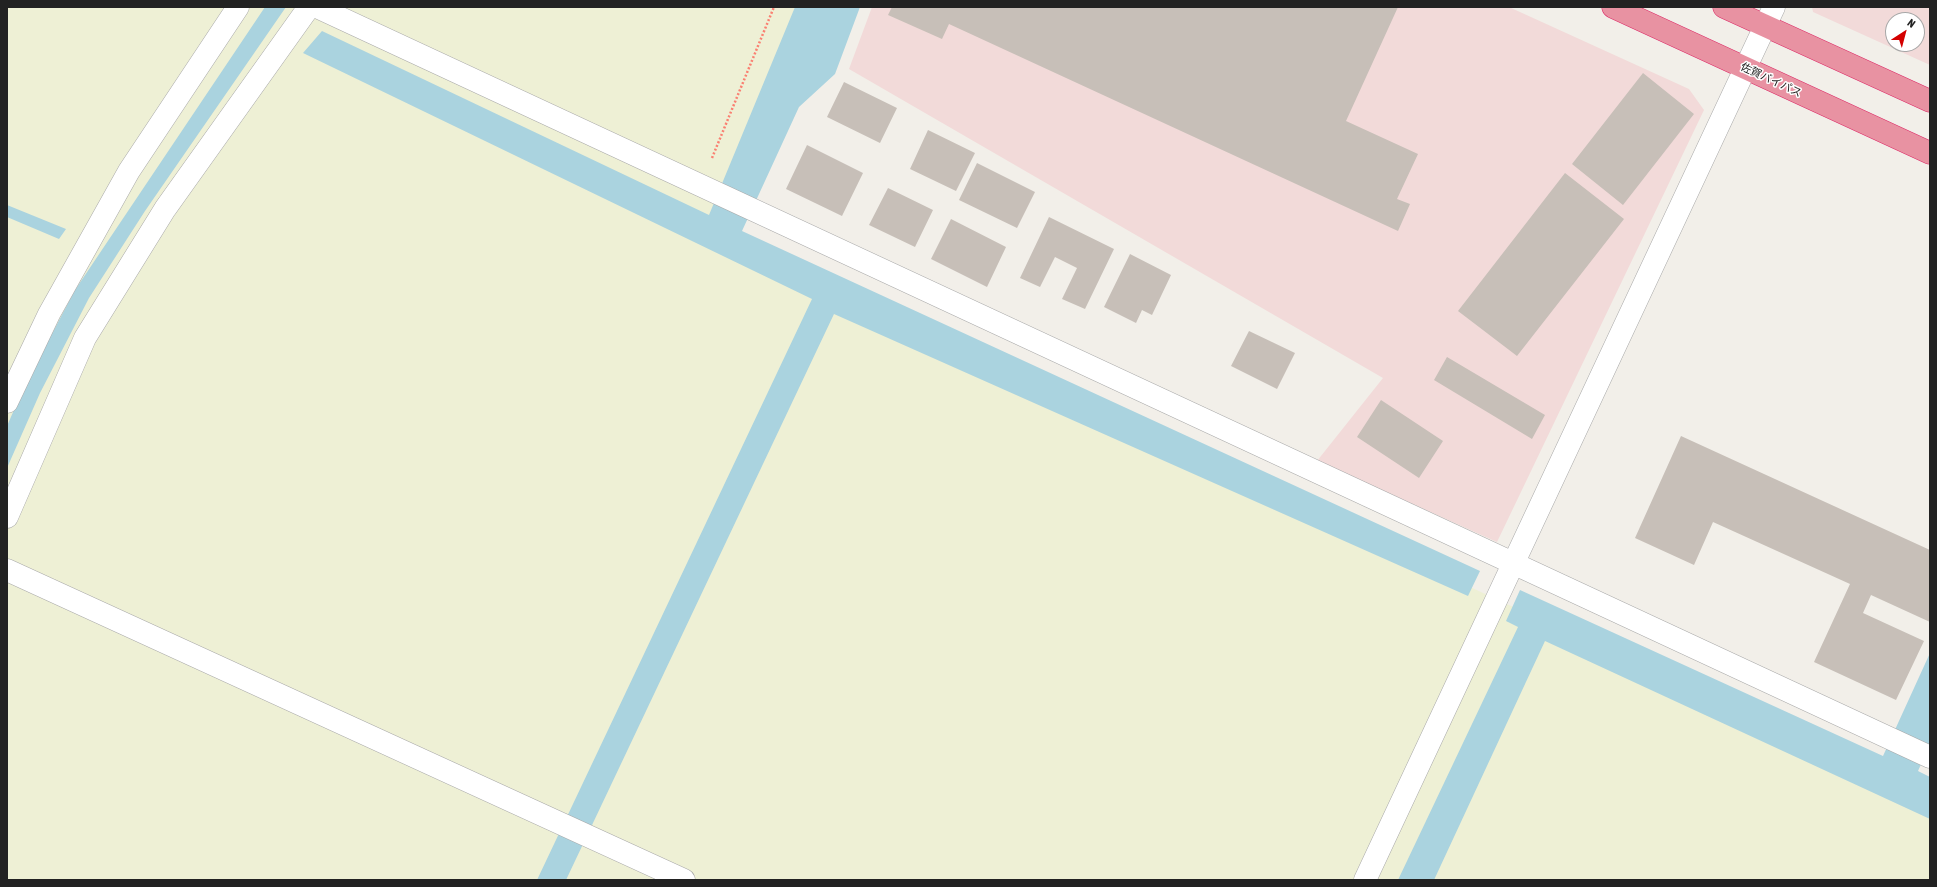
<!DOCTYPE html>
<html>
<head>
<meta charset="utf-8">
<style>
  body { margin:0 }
  #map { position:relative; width:1937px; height:887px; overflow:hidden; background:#f2efe9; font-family:"Asap Condensed",sans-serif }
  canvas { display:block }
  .frame { position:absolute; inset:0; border:8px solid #222; pointer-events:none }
  .north { position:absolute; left:1885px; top:12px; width:40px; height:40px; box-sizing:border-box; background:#fff; border:1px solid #a7a7a7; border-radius:50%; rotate:36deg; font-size:11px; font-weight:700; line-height:16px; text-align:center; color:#222 }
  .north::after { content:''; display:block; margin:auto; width:14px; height:18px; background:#d40000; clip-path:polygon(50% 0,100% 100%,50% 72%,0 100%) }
</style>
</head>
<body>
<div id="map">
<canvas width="1937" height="887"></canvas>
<div class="frame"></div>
<div class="north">N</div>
</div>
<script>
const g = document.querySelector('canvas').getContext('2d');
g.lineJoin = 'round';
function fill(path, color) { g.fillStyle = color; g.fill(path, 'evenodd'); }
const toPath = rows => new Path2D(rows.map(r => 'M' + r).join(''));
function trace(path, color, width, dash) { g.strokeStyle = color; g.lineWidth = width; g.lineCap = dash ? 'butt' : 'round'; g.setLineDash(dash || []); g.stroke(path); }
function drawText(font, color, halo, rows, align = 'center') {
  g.font = font + ' "Asap Condensed","Noto Sans JP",sans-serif'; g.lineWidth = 3; g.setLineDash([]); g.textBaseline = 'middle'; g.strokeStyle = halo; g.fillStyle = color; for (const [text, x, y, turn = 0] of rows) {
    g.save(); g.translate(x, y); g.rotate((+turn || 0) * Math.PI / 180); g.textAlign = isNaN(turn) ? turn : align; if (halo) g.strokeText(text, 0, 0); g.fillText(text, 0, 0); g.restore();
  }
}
const commercial = toPath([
  [872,7,1509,7,1689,89,1704,110,1497,542,1317,461,1383,378,849,69],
  [1812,7,1930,7,1930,65,1813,12],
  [1893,20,1917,20,1917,44,1893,44]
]);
const farmland = toPath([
  [7,7,822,7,723,241,1930,800,1930,880,7,880]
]);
const water = toPath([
  [265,7,286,7,145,211,89,298,40,393,7,468,7,426,24,387,75,290],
  [795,7,860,7,835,74,799,107,742,231,1480,571,1468,596,834,314,566,880,537,880,812,299,303,53,322,31,709,215],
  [7,205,66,229,59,239,7,217],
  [1520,590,1883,756,1930,653,1930,744,1918,771,1930,777,1930,819,1545,641,1434,880,1398,880,1518,627,1506,621]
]);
const building = toPath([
  [892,7,1398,7,1346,121,1418,154,1397,199,1410,204,1398,231,949,24,942,39,888,15],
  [1643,73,1694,114,1623,205,1572,164],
  [844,82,897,108,880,143,827,117],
  [928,130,975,153,956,191,910,169],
  [807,145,863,173,842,216,786,189],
  [977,163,1035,192,1017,228,959,200],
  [1565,173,1624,219,1517,356,1458,311],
  [888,188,933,210,915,247,869,225],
  [1049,217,1114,249,1085,309,1062,299,1077,268,1055,257,1040,287,1020,278],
  [951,219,1006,247,987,287,931,259],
  [1130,254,1171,275,1152,315,1142,310,1136,323,1104,307],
  [1249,331,1295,353,1277,389,1231,366],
  [1447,357,1545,415,1532,439,1434,380],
  [1381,400,1443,441,1419,478,1357,437],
  [1681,436,1930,550,1930,622,1871,595,1863,613,1924,641,1896,700,1814,662,1850,584,1713,522,1694,565,1635,538]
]);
const path = toPath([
  [712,158,774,7]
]);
const minor = toPath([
  [317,7,1930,757],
  [7,402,49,314,129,171,238,7],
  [7,517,85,338,165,209,309,7],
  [7,570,684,880],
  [1365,880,1774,7]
]);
const highway = toPath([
  [1613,7,1930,153],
  [1724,7,1930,101]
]);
const streetNames = [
  ["佐賀バイパス",1771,80,25]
];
fill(commercial, '#f2dad9');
fill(farmland, '#eef0d5');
fill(water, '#aad3df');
fill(building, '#c7bfb8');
trace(minor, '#a9a9a9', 23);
trace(highway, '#dc2a67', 23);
trace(path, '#fa8072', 2.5, [2, 2]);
trace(minor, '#fff', 22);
trace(highway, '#e892a2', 22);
drawText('11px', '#222', '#fff', streetNames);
</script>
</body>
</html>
